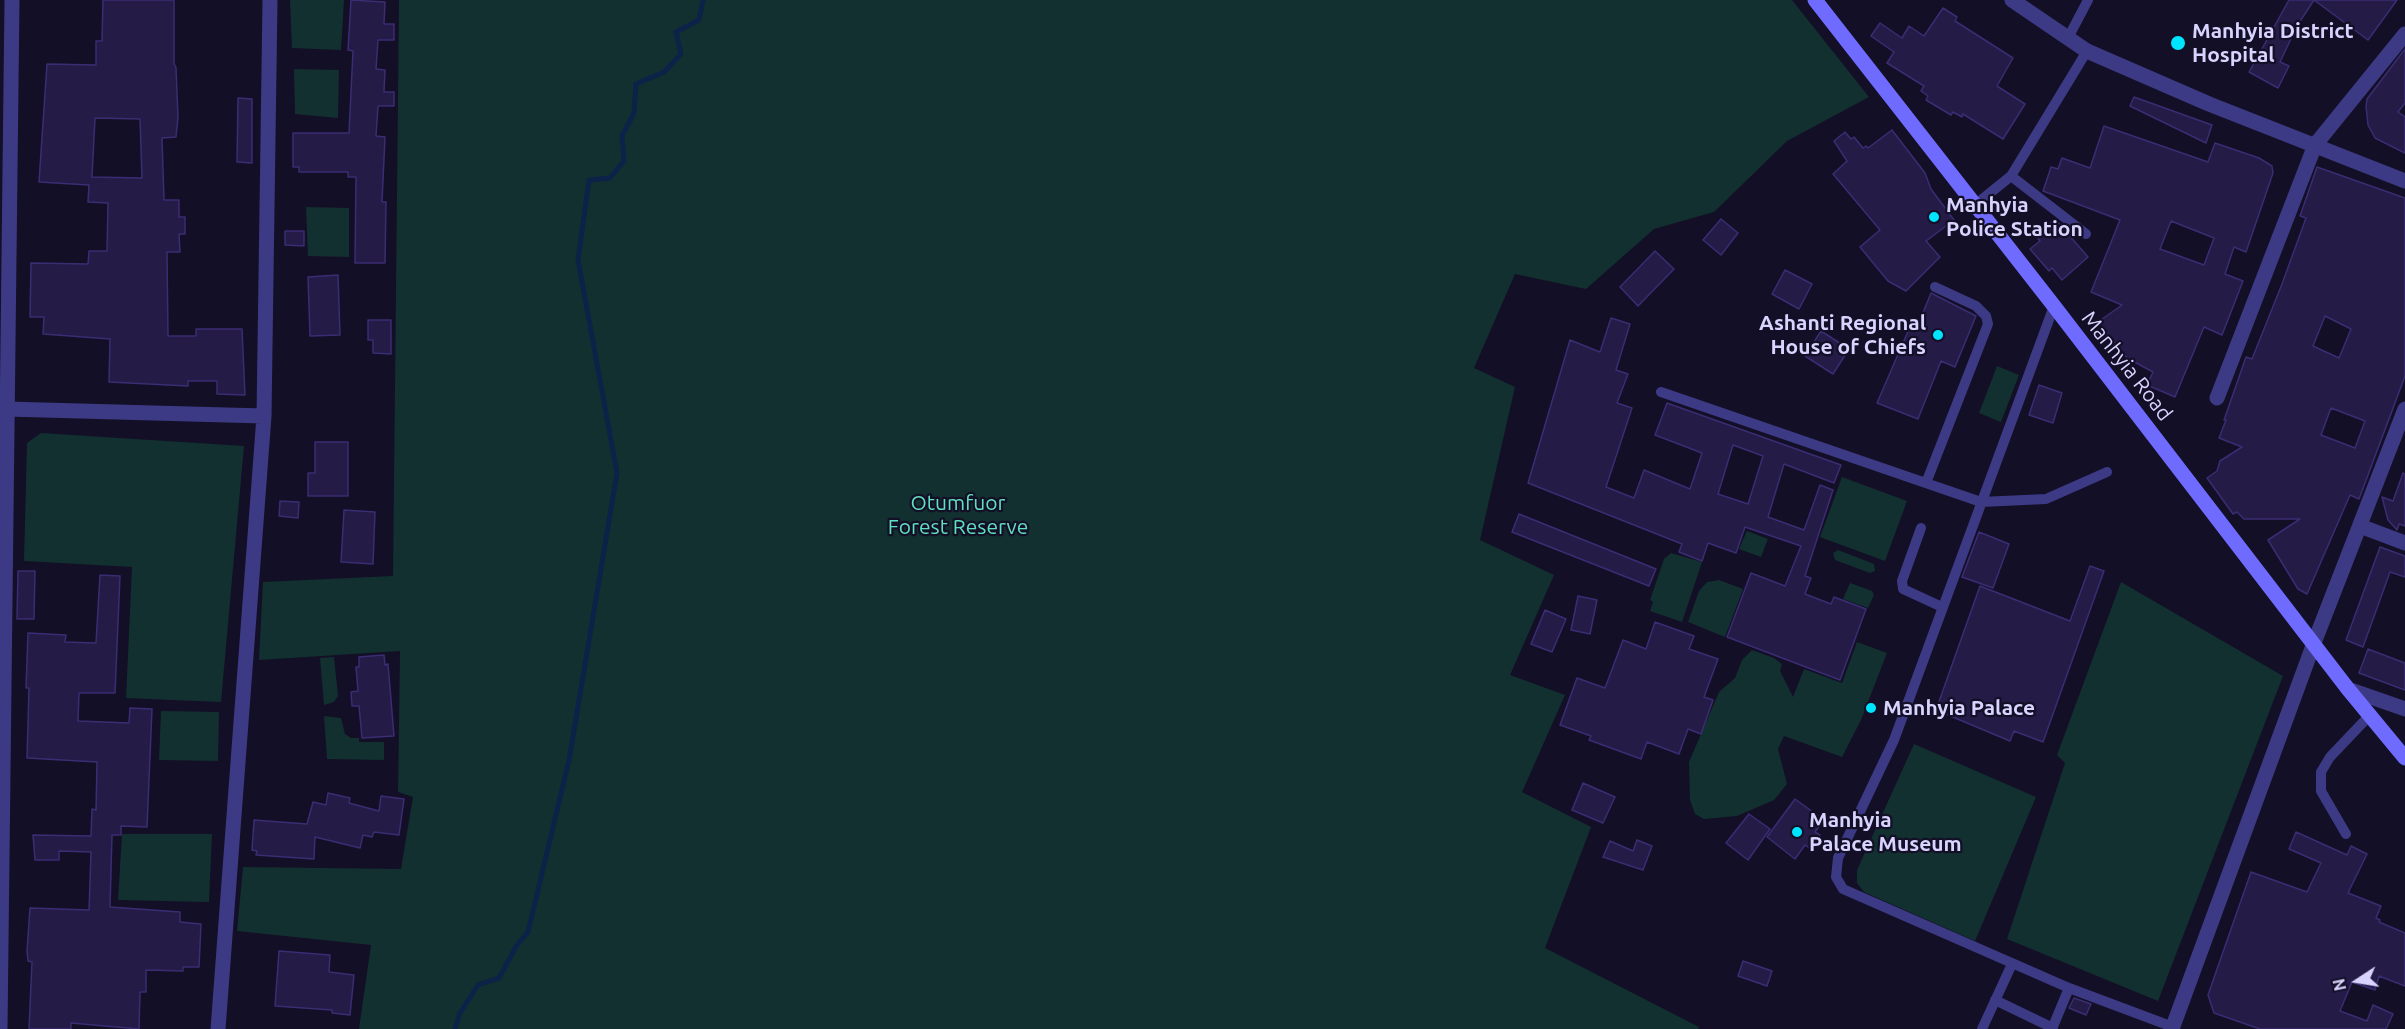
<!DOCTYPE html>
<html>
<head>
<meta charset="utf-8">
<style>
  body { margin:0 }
  #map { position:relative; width:2405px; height:1029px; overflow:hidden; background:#130f26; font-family:Ubuntu,sans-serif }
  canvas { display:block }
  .north { position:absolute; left:2327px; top:951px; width:60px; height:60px; -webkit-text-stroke:4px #130f26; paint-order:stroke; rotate:258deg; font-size:16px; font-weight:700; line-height:24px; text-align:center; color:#d9d4ff }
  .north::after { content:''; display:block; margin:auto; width:21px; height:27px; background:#d9d4ff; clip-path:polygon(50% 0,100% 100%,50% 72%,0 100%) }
</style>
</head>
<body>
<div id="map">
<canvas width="2405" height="1029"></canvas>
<div class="north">N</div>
</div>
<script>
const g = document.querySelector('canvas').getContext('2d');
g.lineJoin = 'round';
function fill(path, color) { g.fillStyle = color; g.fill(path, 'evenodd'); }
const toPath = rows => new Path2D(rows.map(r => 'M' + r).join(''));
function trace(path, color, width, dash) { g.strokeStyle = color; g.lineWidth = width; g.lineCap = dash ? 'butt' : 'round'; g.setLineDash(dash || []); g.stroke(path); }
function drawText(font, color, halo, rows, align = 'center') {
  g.font = font + ' Ubuntu,sans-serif'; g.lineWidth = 4.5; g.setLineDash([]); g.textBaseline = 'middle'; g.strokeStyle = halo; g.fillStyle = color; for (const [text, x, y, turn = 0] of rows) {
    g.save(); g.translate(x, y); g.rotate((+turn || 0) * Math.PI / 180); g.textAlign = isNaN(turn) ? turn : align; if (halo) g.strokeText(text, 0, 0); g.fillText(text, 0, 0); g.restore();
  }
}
const green = toPath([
  [290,0,344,0,341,50,292,48],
  [399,0,1792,0,1869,97,1787,141,1714,212,1654,229,1586,289,1515,274,1474,368,1515,387,1480,540,1554,575,1510,675,1565,695,1522,792,1591,827,1545,948,1699,1027,1698,1029,359,1029,371,945,237,931,243,867,401,869,413,797,398,792,400,651,259,660,263,582,393,576],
  [294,69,339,70,338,118,295,114],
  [306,207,349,208,349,257,308,256],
  [1997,366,2019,375,2001,422,1979,413],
  [41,433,244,446,221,702,126,698,132,567,24,561,27,443],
  [1842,477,1907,501,1885,561,1820,537],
  [1747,531,1768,539,1761,557,1739,549],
  [1838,550,1874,564,1875,571,1870,573,1835,560,1833,553],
  [1671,553,1702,562,1682,622,1650,611,1653,602,1650,600,1664,559],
  [1719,580,1743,589,1725,637,1688,622,1699,591,1707,582],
  [2121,582,2283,676,2158,1001,2007,939,2065,763,2057,755],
  [1850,583,1872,591,1874,595,1868,608,1843,599],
  [1857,642,1887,653,1861,720,1842,757,1784,736,1778,749,1787,784,1774,800,1737,816,1704,819,1695,814,1690,800,1689,762,1719,692,1735,678,1742,660,1752,650,1774,658,1782,664,1780,671,1793,697,1804,669,1842,683],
  [334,657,338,696,334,702,324,705,320,658],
  [161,711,219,712,218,761,159,760],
  [324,716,341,718,345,734,351,738,359,738,359,742,384,742,384,760,327,759],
  [1914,744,2036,797,1975,941,1864,892,1857,883,1857,870],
  [122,834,212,834,209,902,118,900]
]);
const stream = toPath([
  [455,1029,460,1013,478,985,499,978,517,945,528,932,569,760,617,473,578,260,589,180,610,178,624,161,622,136,634,113,636,84,664,72,681,54,676,32,699,20,703,0]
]);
const building = toPath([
  [103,0,174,0,174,63,176,68,178,117,176,137,162,138,164,200,179,200,179,217,185,217,185,234,179,234,180,252,167,252,168,336,196,336,196,329,242,329,245,395,217,394,217,381,188,381,188,386,109,382,110,339,43,334,44,317,30,317,31,263,88,264,89,251,107,251,108,203,88,202,89,185,39,182,47,64,96,65,96,41,102,41,103,0],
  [95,118,140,119,142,178,92,177,95,118],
  [351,0,385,2,384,24,394,24,394,40,378,40,376,69,385,70,384,92,394,92,394,106,378,106,376,136,385,137,382,202,386,202,385,263,355,263,356,177,348,177,348,172,299,172,299,167,293,167,293,133,349,133,353,51,348,50,351,0],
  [2289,0,2397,0,2368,40,2314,0,2297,26,2280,62,2289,66,2278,88,2249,72,2289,0],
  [1943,8,1957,17,1955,21,2013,58,1997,86,2025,104,2003,139,1963,114,1962,117,1953,112,1951,115,1926,100,1928,96,1921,91,1924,86,1887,63,1894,52,1871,36,1880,23,1902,38,1909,26,1924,36,1943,8],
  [2405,49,2405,103,2398,112,2405,117,2405,153,2375,138,2368,125,2366,106,2367,99,2405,49],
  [2134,97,2212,125,2206,143,2130,106,2134,97],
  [238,98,252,99,252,163,237,162,238,98],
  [2104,126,2208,162,2215,143,2259,158,2272,166,2273,173,2246,252,2234,247,2225,274,2243,281,2222,335,2204,327,2175,397,2147,385,2153,372,2127,358,2098,322,2122,305,2091,292,2120,220,2043,191,2051,167,2058,169,2062,158,2090,168,2104,126],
  [2171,221,2214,238,2204,265,2160,249,2171,221],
  [1892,130,1925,173,1931,189,1954,220,1926,241,1940,257,1906,291,1888,281,1860,247,1880,230,1833,174,1847,161,1834,141,1845,132,1851,139,1854,137,1863,148,1866,146,1868,148,1892,130],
  [2317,167,2405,198,2405,376,2359,499,2350,495,2307,594,2298,589,2268,540,2300,519,2244,519,2237,512,2233,514,2207,478,2217,471,2220,461,2242,447,2219,438,2226,420,2224,420,2246,357,2252,359,2282,284,2306,218,2300,216,2317,167],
  [2325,316,2351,329,2339,358,2313,346,2325,316],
  [2331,408,2365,421,2355,448,2321,435,2331,408],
  [1721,219,1738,233,1721,255,1703,240,1721,219],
  [2055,219,2088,257,2062,280,2052,268,2049,271,2030,249,2040,241,2036,236,2055,219],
  [285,231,304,231,304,246,285,245,285,231],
  [1655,251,1674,269,1638,306,1620,287,1655,251],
  [1785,270,1812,284,1799,309,1772,294,1785,270],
  [338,275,340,335,310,336,308,277,338,275],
  [1931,293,1976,316,1955,367,1941,361,1918,419,1877,403,1912,322,1918,325,1931,293],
  [1611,318,1630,324,1616,370,1628,374,1617,403,1632,408,1606,487,1634,498,1644,470,1690,489,1702,453,1655,435,1667,403,1841,465,1834,483,1784,464,1768,517,1804,530,1820,485,1833,490,1805,576,1811,578,1805,594,1831,604,1834,597,1866,609,1840,680,1727,637,1751,573,1785,586,1801,546,1745,527,1736,553,1708,543,1702,561,1679,552,1682,544,1528,483,1570,340,1600,352,1611,318],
  [1733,445,1763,456,1748,504,1718,494,1733,445],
  [368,320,391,320,391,354,373,353,373,340,368,340,368,320],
  [1821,331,1849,349,1833,374,1805,356,1821,331],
  [2039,385,2062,393,2053,423,2029,415,2039,385],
  [315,442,348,442,348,496,308,496,308,473,315,473,315,442],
  [2403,473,2405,474,2405,526,2399,524,2397,530,2388,520,2382,497,2393,501,2403,473],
  [280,501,299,502,298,518,279,516,280,501],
  [344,510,375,512,373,564,341,562,344,510],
  [1519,514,1656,569,1649,586,1512,532,1519,514],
  [1979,532,2009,544,1993,588,1962,577,1979,532],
  [2380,547,2405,556,2405,577,2390,572,2363,647,2346,640,2380,547],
  [2090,566,2104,571,2043,742,2014,731,2010,741,1936,710,1980,586,2070,621,2090,566],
  [18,571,35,571,34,619,17,619,18,571],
  [100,575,120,576,115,693,79,693,78,721,129,723,130,708,152,709,147,827,121,826,121,835,112,835,110,907,180,912,180,922,201,924,199,967,183,967,183,971,146,970,146,992,140,992,139,1029,71,1023,71,1029,29,1029,32,962,28,961,27,951,30,908,89,910,91,852,59,851,59,860,35,860,33,835,91,836,92,809,96,810,97,762,27,758,29,688,26,688,28,633,66,635,65,642,96,643,100,575],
  [1578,596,1597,600,1590,634,1571,630,1578,596],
  [1545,610,1566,619,1552,652,1531,644,1545,610],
  [1655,622,1694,636,1689,649,1718,659,1704,697,1713,700,1701,734,1688,729,1679,754,1647,742,1641,759,1589,740,1591,736,1560,725,1577,678,1605,688,1623,640,1646,649,1655,622],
  [2368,649,2405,663,2405,690,2359,673,2368,649],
  [384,655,385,665,388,664,394,736,362,738,359,706,352,706,351,692,358,691,356,667,359,667,359,657,384,655],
  [1583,783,1615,797,1603,823,1572,810,1583,783],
  [328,793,350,798,349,803,379,811,381,796,404,799,399,835,374,832,372,837,363,835,360,848,315,837,314,859,256,855,257,851,252,850,254,820,307,824,313,802,326,805,328,793],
  [1795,799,1824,820,1815,832,1820,835,1811,849,1805,845,1795,859,1767,837,1795,799],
  [1749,814,1770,829,1748,860,1726,843,1749,814],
  [2296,832,2347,855,2351,846,2367,854,2348,893,2381,906,2376,918,2380,920,2379,922,2405,933,2405,986,2379,976,2375,990,2352,982,2340,1011,2367,1021,2373,1005,2393,1014,2386,1029,2260,1029,2214,1013,2208,995,2251,872,2307,892,2321,863,2289,849,2296,832],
  [1637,840,1652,846,1643,870,1603,857,1610,841,1633,851,1637,840],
  [279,951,330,955,329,972,354,975,350,1015,332,1013,332,1010,275,1006,279,951],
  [1743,961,1772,971,1767,986,1738,976,1743,961],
  [2074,998,2091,1004,2086,1015,2069,1008,2074,998]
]);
const service = toPath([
  [2068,38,2088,0],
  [2011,176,2086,234],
  [1975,205,2011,176,2087,51],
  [2054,306,1894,740,1838,858,1836,877,1843,889,2069,988,2173,1027],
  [1661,392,1981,502,2046,499,2107,472],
  [1926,483,1988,324,1986,316,1976,306,1935,287],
  [1921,528,1902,581,1903,589,1942,607],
  [2346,834,2321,791,2321,772,2330,757,2370,715],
  [1995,1000,2053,1028],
  [1982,1029,2012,964],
  [2052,1029,2069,988]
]);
const minor = toPath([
  [2012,0,2087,51,2209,104,2405,181],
  [2217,398,2315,145,2405,34],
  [6,409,264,416],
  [2360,526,2405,543],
  [2348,689,2405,709],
  [0,1029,12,0],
  [218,1029,264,416,270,0],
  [2172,1029,2314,643,2405,409]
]);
const secondary = toPath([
  [1815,0,2054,306,2348,689,2405,758]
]);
const markers = [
  [2178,43,8,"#00e5ff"],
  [1934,217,6,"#00e5ff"],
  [1938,335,6,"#00e5ff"],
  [1871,708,6,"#00e5ff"],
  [1797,832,6,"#00e5ff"]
];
const poiNames = [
  ["Manhyia District",2192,31],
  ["Hospital",2192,55],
  ["Manhyia",1946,205],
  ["Police Station",1946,229],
  ["Ashanti Regional",1926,323,"right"],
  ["House of Chiefs",1926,347,"right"],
  ["Manhyia Palace",1883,708],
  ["Manhyia",1809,820],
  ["Palace Museum",1809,844]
];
const streetNames = [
  ["Manhyia Road",2127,366,52]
];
const parkNames = [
  ["Otumfuor",958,503],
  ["Forest Reserve",958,527]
];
fill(green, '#12302f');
trace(stream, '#0c2248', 5);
fill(building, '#241b47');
trace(building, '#3b2d73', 1.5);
trace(service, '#3d3a85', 10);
trace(minor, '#3d3a85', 15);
trace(secondary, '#6f6bff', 15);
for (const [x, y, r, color] of markers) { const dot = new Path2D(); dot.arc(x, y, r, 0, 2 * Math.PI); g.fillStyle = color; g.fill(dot); trace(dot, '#130f26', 2); }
drawText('bold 21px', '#d9d4ff', '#130f26', poiNames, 'left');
drawText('21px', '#d9d4ff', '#130f26', streetNames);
drawText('21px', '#5fe0c0', '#130f26', parkNames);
</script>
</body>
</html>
